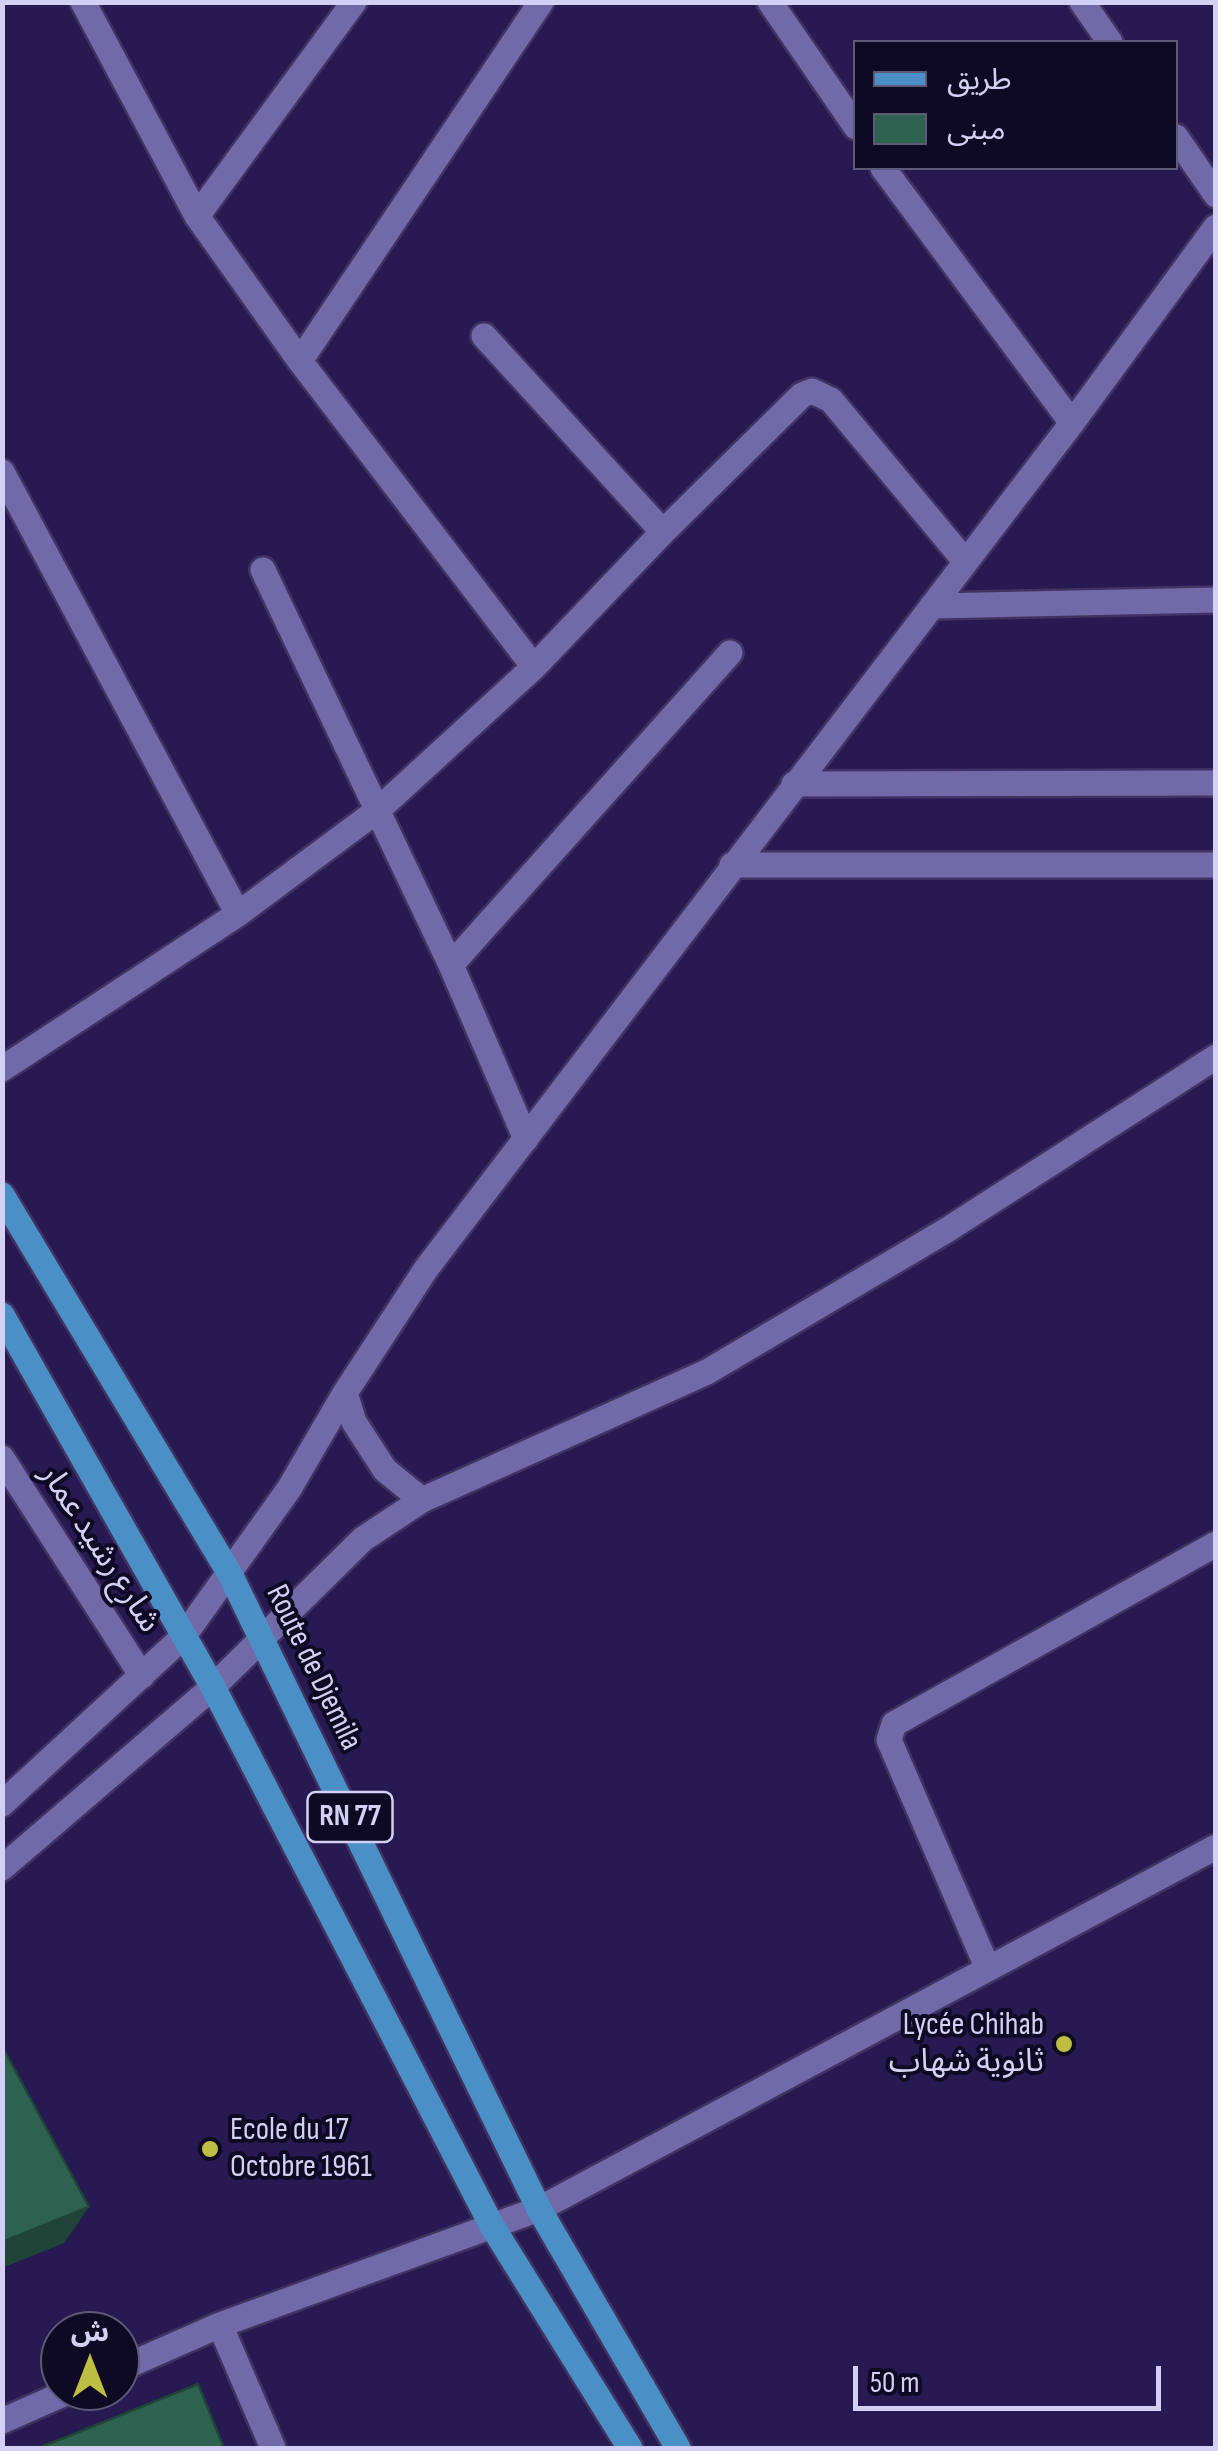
<!DOCTYPE html>
<html>
<head>
<meta charset="utf-8">
<style>
  body { margin:0 }
  #map { position:relative; width:1218px; height:2451px; overflow:hidden; background:#271951; font-family:"Sofia Sans Condensed","Noto Sans Arabic",sans-serif }
  canvas { display:block }
  .frame { position:absolute; inset:0; border:5px solid #d3d0f4; pointer-events:none }
  .legend { position:absolute; left:853px; top:40px; width:325px; height:130px; box-sizing:border-box; background:#0f0a23; border:2px solid #5d5977; margin:0; padding:12px 18px; list-style:none; font-size:30px; color:#d3d0f4 }
  .legend li { display:flex; align-items:center; gap:20px; height:50px }
  .legend b { width:50px; border:2px solid #5d5977 }
  .north { position:absolute; left:40px; top:2311px; width:100px; height:100px; box-sizing:border-box; background:#0f0a23; border:2px solid #5d5977; border-radius:50%; rotate:0deg; font-size:28px; font-weight:700; line-height:40px; text-align:center; color:#d3d0f4 }
  .north::after { content:''; display:block; margin:auto; width:35px; height:45px; background:#bebf42; clip-path:polygon(50% 0,100% 100%,50% 72%,0 100%) }
  .scale { position:absolute; left:853px; top:2366px; width:308px; height:45px; box-sizing:border-box; border:5px solid #d3d0f4; border-top:0; padding-left:12px; font-size:30px; line-height:35px; white-space:nowrap; color:#d3d0f4; -webkit-text-stroke:8px #0f0a23; paint-order:stroke }
</style>
</head>
<body>
<div id="map">
<canvas width="1218" height="2451"></canvas>
<div class="frame"></div>
<ul class="legend">
<li><b style="height:12px;background:#4a8fc5"></b>طريق</li>
<li><b style="height:28px;background:#2e6250"></b>مبنى</li>
</ul>
<div class="north">ش</div>
<div class="scale">50 m</div>
</div>
<script>
const g = document.querySelector('canvas').getContext('2d');
g.lineJoin = 'round';
const toPath = rows => new Path2D(rows.map(r => 'M' + r).join(''));
function trace(path, color, width, dash) { g.strokeStyle = color; g.lineWidth = width; g.lineCap = dash ? 'butt' : 'round'; g.setLineDash(dash || []); g.stroke(path); }
function fill(path, color) { g.fillStyle = color; g.fill(path, 'evenodd'); }
function drawText(font, color, halo, rows, align = 'center') {
  g.font = font + ' "Sofia Sans Condensed","Noto Sans Arabic",sans-serif'; g.lineWidth = 8; g.setLineDash([]); g.textBaseline = 'middle'; g.strokeStyle = halo; g.fillStyle = color; for (const [text, x, y, turn = 0] of rows) {
    g.save(); g.translate(x, y); g.rotate((+turn || 0) * Math.PI / 180); g.textAlign = isNaN(turn) ? turn : align; if (halo) g.strokeText(text, 0, 0); g.fillText(text, 0, 0); g.restore();
  }
}
const minor = toPath([
  [83,2,197,216,300,361,534,667],
  [770,2,856,127],
  [1082,2,1110,42],
  [1176,137,1216,195],
  [883,168,1072,423],
  [197,216,354,2],
  [484,336,663,532],
  [300,361,541,2],
  [2,472,238,914],
  [263,570,451,965,526,1139],
  [932,606,1216,600],
  [451,965,730,653],
  [2,1069,238,914,378,810,534,667,663,532,802,395,812,391,831,400,965,561],
  [2,1458,142,1676],
  [988,1969,889,1740,894,1724,1216,1544],
  [220,2325,273,2448],
  [120,2369,220,2325,539,2209,1216,1847],
  [2,2421,70,2391]
]);
const tertiary = toPath([
  [794,784,1216,783],
  [732,865,1216,865],
  [345,1393,354,1422,385,1470,422,1500],
  [2,1804,183,1637,289,1489,345,1393,426,1269,1072,423,1216,227],
  [2,1868,213,1687,363,1539,422,1500,707,1372,947,1230,1216,1057]
]);
const primary = toPath([
  [2,1195,230,1574,539,2209,678,2448],
  [2,1315,213,1687,492,2226,630,2448]
]);
const shadedWall = toPath([
  [89,2207,64,2243,2,2268,2,2242]
]);
const building = toPath([
  [2,2046,89,2207,2,2242,2,2046],
  [198,2384,224,2448,39,2448,198,2384]
]);
const markers = [
  [1064,2044,10,"#bebf42"],
  [210,2149,10,"#bebf42"]
];
const shields = [
  [350,1817,85]
];
const shieldNames = [
  ["RN 77",350,1817]
];
const streetNames = [
  ["شارع رشيد عمار",99,1549,57],
  ["Route de Djemila",313,1668,64]
];
const poiNames = [
  ["Lycée Chihab",1044,2026],
  ["ثانوية شهاب",1044,2063],
  ["Ecole du 17",230,2131,"left"],
  ["Octobre 1961",230,2168,"left"]
];
trace(minor, '#403263', 30);
trace(tertiary, '#403263', 30);
trace(primary, '#403263', 30);
trace(minor, '#7269a8', 25);
trace(tertiary, '#7269a8', 25);
trace(primary, '#4a8fc5', 25);
fill(shadedWall, '#204538');
fill(building, '#2e6250');
trace(building, '#204538', 2.5);
for (const [x, y, r, color] of markers) { const dot = new Path2D(); dot.arc(x, y, r, 0, 2 * Math.PI); g.fillStyle = color; g.fill(dot); trace(dot, '#0f0a23', 4); }
for (const [x, y, w] of shields) { const box = new Path2D(); box.roundRect(x - w / 2, y - 25, w, 50, 8); g.fillStyle = '#0f0a23'; g.fill(box); trace(box, '#d3d0f4', 2.5); }
drawText('bold 30px', '#d3d0f4', null, shieldNames);
drawText('32px', '#d3d0f4', '#0f0a23', streetNames);
drawText('32px', '#d3d0f4', '#0f0a23', poiNames, 'right');
</script>
</body>
</html>
